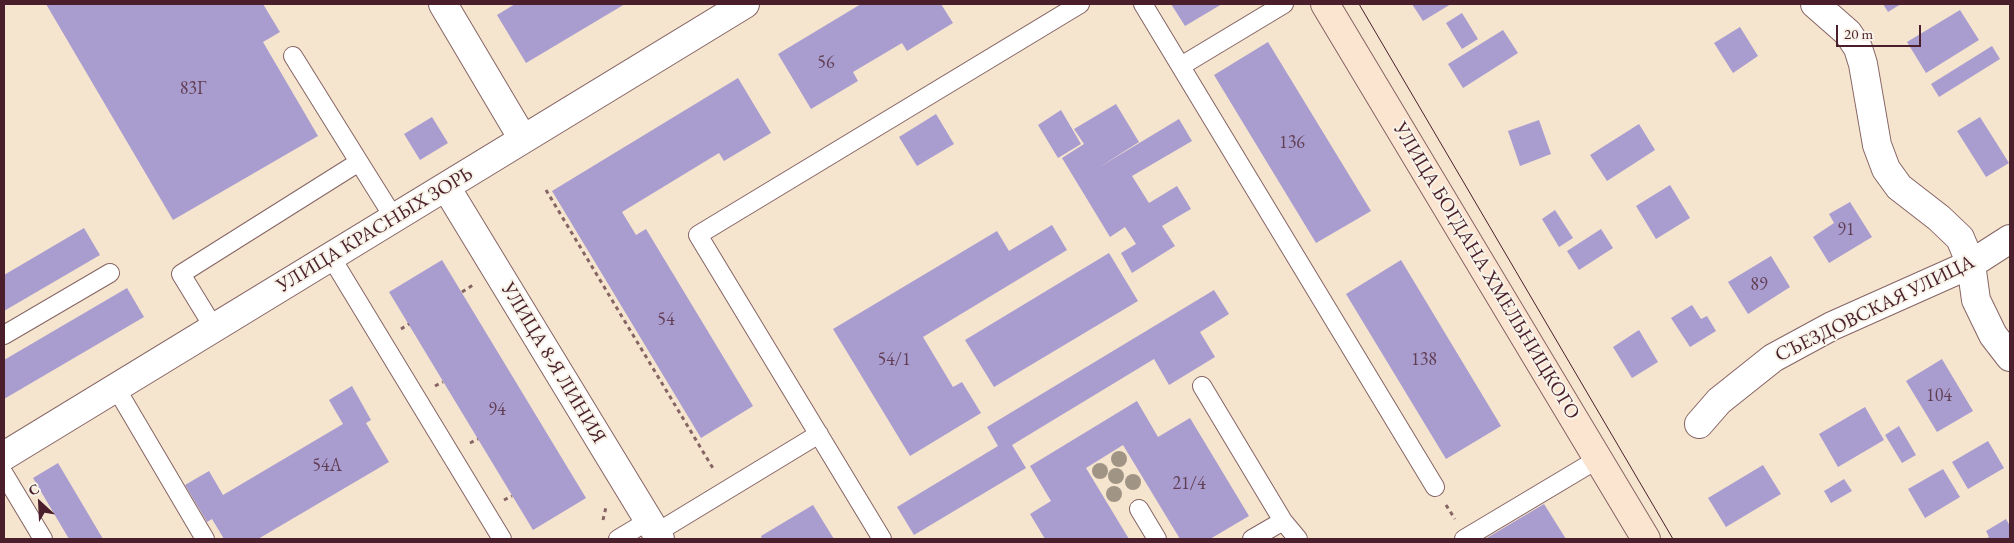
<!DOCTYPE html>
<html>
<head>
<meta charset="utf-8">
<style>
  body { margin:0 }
  #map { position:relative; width:2014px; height:543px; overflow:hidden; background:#f5e4ce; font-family:"EB Garamond",serif }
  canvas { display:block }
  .frame { position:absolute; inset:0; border:5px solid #4a1f2b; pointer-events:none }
  .north { position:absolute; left:15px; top:478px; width:50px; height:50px; -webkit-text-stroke:4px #f7f3e8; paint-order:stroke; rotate:335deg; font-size:14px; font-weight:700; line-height:20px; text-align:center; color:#4a1f2b }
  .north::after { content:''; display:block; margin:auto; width:18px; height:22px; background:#4a1f2b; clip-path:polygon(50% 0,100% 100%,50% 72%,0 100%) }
  .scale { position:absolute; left:1836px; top:25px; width:85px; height:22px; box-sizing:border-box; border:2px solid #4a1f2b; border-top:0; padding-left:6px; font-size:15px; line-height:18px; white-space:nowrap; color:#4a1f2b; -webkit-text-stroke:4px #f7f3e8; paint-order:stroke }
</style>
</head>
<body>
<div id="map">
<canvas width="2014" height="543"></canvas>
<div class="frame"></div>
<div class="north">С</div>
<div class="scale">20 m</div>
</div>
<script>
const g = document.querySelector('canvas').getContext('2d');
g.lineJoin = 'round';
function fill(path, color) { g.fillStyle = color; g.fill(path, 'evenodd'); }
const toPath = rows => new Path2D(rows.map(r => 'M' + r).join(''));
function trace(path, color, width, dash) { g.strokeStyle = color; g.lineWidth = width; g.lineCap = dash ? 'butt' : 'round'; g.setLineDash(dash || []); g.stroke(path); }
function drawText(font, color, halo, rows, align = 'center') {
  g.font = font + ' "EB Garamond",serif'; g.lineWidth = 4; g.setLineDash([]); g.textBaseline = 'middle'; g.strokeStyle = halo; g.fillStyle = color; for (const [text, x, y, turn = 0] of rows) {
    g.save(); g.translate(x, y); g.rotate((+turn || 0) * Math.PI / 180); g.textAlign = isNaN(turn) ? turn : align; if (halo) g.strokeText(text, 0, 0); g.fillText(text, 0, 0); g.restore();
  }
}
const building = toPath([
  [46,4,263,4,280,32,263,42,318,136,173,220],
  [515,4,625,4,526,63,497,15],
  [861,4,941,4,953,23,907,51,902,43,853,72,858,81,811,109,778,54],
  [1171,4,1222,4,1185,26],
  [1412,4,1451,4,1423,21],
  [1883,4,1901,4,1888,12],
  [1960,10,1979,40,1926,73,1907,42],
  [1462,13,1478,39,1462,49,1446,23],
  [1740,27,1758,56,1733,73,1714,43],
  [1503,30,1518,53,1463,88,1448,64],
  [1268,42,1371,211,1316,243,1214,75],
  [1992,46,2000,59,1939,97,1931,84],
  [738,78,771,133,724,161,719,153,622,212,636,235,646,229,753,406,701,438,552,191],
  [1116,104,1139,142,1098,168,1179,119,1192,141,1132,176,1149,203,1177,186,1191,209,1162,226,1175,246,1132,273,1121,253,1136,244,1125,227,1110,237,1062,158,1084,144,1074,129],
  [1061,110,1081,144,1058,158,1038,125],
  [936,114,954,144,917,166,899,137],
  [432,117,448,143,420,160,404,134],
  [1980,117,2009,163,1986,177,1957,131],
  [1539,120,1551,154,1520,166,1508,131],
  [1639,124,1655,150,1607,181,1590,155],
  [1670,185,1690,218,1656,239,1636,206],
  [1850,202,1872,237,1829,263,1813,237,1834,223,1829,214],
  [1555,210,1573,238,1559,247,1542,219],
  [1052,225,1067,250,923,337,953,387,962,382,981,413,910,456,833,329,997,231,1009,251],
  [84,228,100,255,4,311,4,275],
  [1601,229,1613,248,1579,270,1567,251],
  [1109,253,1138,301,994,387,965,340],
  [1771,256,1790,287,1748,314,1728,282],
  [442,260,586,498,533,530,389,292],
  [1401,260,1501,426,1446,459,1346,294],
  [127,288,144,317,4,399,4,360],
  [1214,290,1229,314,1200,332,1215,357,1169,385,1154,359,1012,445,1026,468,914,535,897,507,998,446,987,427],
  [1692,305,1701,319,1707,316,1716,331,1690,347,1671,318],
  [1639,330,1658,362,1632,378,1613,347],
  [1942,359,1973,411,1937,432,1906,381],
  [352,386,371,420,366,423,389,462,258,539,224,539,212,519,207,522,185,485,209,471,223,495,343,424,329,400],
  [1137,401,1158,437,1190,418,1249,516,1210,539,1180,539,1123,445,1086,468,1129,539,1045,539,1030,514,1051,501,1030,466],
  [1865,407,1884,440,1838,467,1819,434],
  [1899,426,1916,455,1902,463,1885,435],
  [1988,441,2004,468,1968,489,1952,462],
  [58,463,103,539,69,539,33,478],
  [1763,465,1781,494,1726,527,1708,498],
  [1943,469,1960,497,1925,518,1908,489],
  [1844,479,1852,491,1831,503,1824,491],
  [1544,504,1566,539,1485,539],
  [813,505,834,539,762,539,761,536],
  [2006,519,2010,526,2010,539,1985,539,1989,537,1986,531]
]);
const path = toPath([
  [546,190,714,470],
  [462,292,473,285],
  [401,329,409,324],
  [435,386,443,382],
  [470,443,478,439],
  [504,500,512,496],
  [1446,505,1455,519],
  [603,520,606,507]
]);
const lane = toPath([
  [1143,4,1435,487],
  [293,56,359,162],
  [1181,66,1284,4],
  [331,257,502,539],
  [214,328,181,274,359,162,394,218],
  [4,335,110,273],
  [1202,386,1283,521,1298,539],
  [116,388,205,539],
  [4,474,43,539],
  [1139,509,1157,539],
  [656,533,819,434],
  [618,539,648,521],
  [882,539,698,235,1080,4],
  [1252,539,1283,521],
  [1464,539,1598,459]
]);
const street = toPath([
  [443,4,523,139],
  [1815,4,1848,33,1858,48,1863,64,1877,145,1886,169,1899,187,1939,218,1960,238,1971,264,1976,300,1993,335,2010,357],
  [446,187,660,539],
  [1699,424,1719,401,1773,358,1832,326,1971,264,2010,239],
  [4,456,745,4]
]);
const secondary = toPath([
  [1325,4,1646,539]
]);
const tram = toPath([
  [1359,4,1673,539]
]);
const trees = [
  [1119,459],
  [1100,471],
  [1116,476],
  [1133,482],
  [1114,494]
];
const numberNames = [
  ["56",826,63],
  ["83Г",193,89],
  ["136",1292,143],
  ["91",1846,230],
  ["89",1759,285],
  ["54",666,320],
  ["54/1",894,360],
  ["138",1424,360],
  ["104",1939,396],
  ["94",497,410],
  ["54А",327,466],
  ["21/4",1189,484]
];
const streetNames = [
  ["УЛИЦА КРАСНЫХ ЗОРЬ",375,230,-31],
  ["УЛИЦА БОГДАНА ХМЕЛЬНИЦКОГО",1486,271,59],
  ["СЪЕЗДОВСКАЯ УЛИЦА",1875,309,-26],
  ["УЛИЦА 8-Я ЛИНИЯ",553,363,59]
];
fill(building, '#a99dd0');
trace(lane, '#866464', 20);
trace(street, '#866464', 30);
trace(secondary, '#866464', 30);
trace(path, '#866464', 3, [4, 4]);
trace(lane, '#fff', 18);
trace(street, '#fff', 28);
trace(secondary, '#fce5d0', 28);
trace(tram, '#4a1f2b', 1);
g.fillStyle = '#a09585';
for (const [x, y] of trees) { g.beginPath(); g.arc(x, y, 8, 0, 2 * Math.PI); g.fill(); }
drawText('18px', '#623e54', null, numberNames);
drawText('20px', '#4a1f2b', '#f7f3e8', streetNames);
</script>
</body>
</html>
